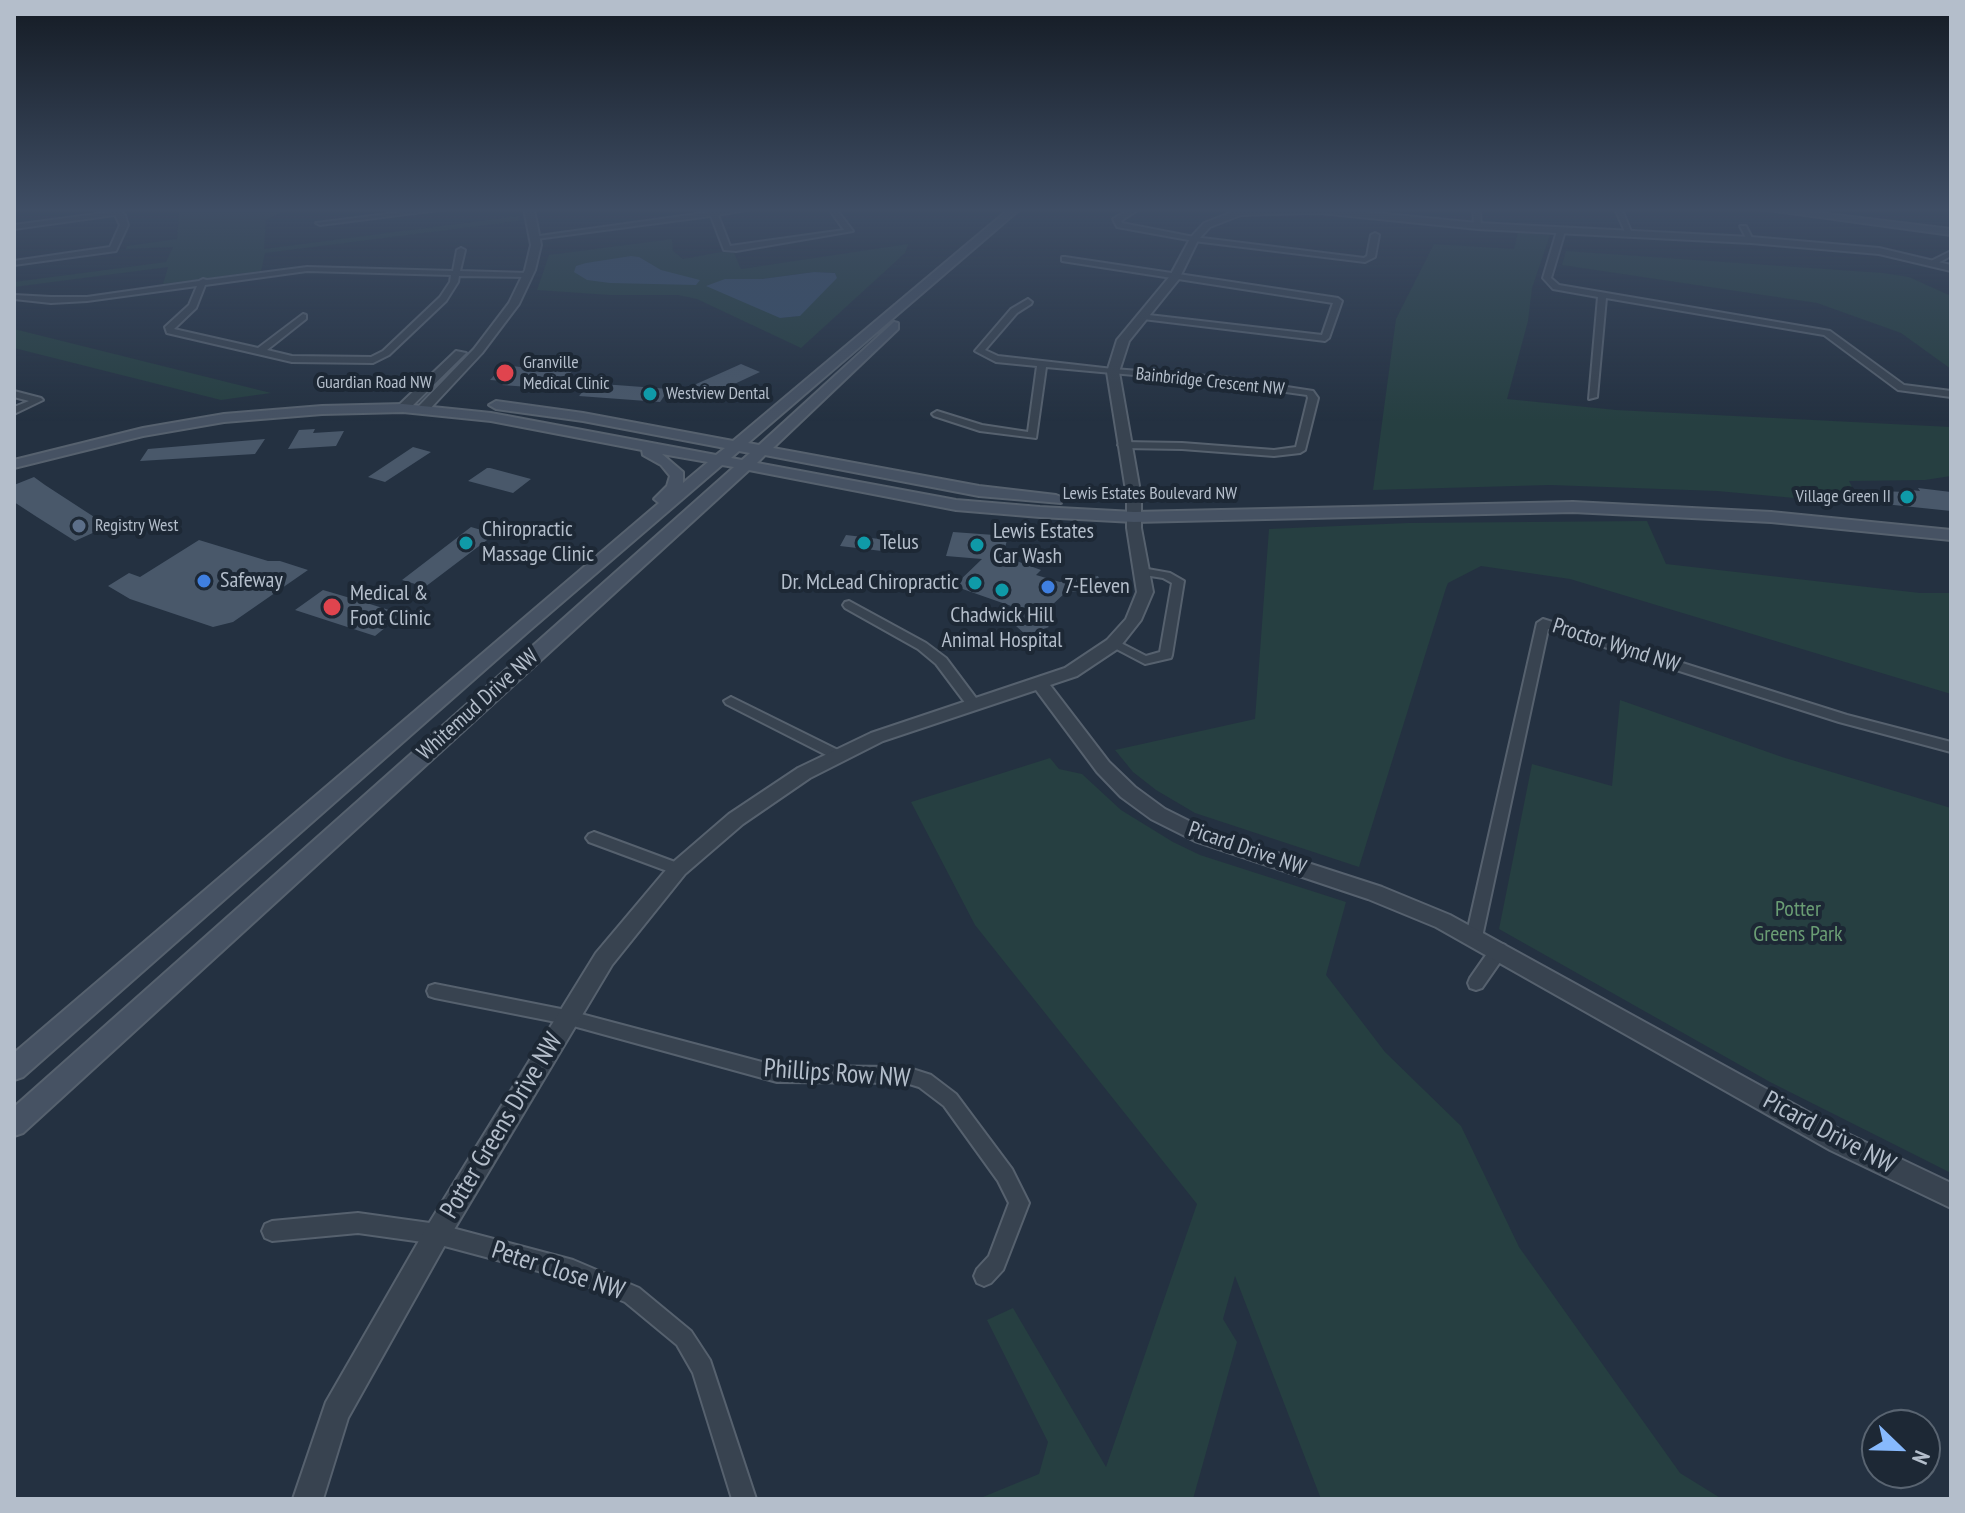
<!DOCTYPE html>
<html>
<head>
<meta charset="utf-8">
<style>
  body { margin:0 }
  #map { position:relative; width:1965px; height:1513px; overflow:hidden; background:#243141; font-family:"PT Sans Narrow",sans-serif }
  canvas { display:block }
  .frame { position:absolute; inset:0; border:16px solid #b4becb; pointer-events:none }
  .north { position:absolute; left:1861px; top:1409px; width:80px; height:80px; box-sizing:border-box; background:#1d2835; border:2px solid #596471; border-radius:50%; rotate:113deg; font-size:22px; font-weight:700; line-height:32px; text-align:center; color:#b4becb }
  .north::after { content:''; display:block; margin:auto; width:28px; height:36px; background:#87b9fd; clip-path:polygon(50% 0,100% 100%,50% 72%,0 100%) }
</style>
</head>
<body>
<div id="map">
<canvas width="1965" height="1513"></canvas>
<div class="frame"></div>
<div class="north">N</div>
</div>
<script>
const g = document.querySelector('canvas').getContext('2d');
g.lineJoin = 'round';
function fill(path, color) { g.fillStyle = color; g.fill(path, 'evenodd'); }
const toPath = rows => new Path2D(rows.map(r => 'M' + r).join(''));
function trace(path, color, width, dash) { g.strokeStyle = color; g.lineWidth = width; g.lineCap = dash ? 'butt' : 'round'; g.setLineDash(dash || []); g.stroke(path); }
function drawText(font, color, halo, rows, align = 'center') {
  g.font = font + ' "PT Sans Narrow",sans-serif'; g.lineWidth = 8; g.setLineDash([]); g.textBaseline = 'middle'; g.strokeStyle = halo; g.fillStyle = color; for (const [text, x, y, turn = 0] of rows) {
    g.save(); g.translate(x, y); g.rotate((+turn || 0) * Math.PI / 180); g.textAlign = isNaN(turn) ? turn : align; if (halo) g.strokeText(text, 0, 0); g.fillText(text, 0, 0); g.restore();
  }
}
const green = toPath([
  [176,209,288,209,266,220,264,249,518,216,519,221,265,253,261,271,163,284,168,267,14,287,14,282,166,262,173,247,126,249,127,246,177,239,179,213],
  [1518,232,1550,235,1532,288,1528,321,1507,399,1616,410,1951,427,1951,476,1925,480,1849,481,1861,504,1717,491,1550,485,1373,490,1396,319,1434,244,1514,249],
  [672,239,673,251,683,259,721,252,734,253,741,269,908,244,905,253,801,348,697,299,678,295,610,295,537,290,549,255],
  [814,272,835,273,836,278,799,316,780,318,725,279,762,279],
  [1566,251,1883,273,1909,277,1951,296,1951,369,1901,333,1817,303,1562,265],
  [14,329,271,393,221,400,14,348],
  [1647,521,1666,564,1920,593,1951,593,1951,694,1570,579,1481,566,1448,583,1446,588,1359,867,1195,813,1156,790,1133,772,1115,750,1255,719,1269,529,1408,523],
  [1620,700,1782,757,1951,808,1951,1173,1770,1082,1499,929,1532,764,1612,786],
  [1050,758,1059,769,1082,774,1121,810,1173,842,1200,855,1346,902,1326,975,1385,1052,1461,1126,1519,1247,1680,1473,1722,1499,1321,1499,1235,1276,1223,1319,1237,1342,1193,1499,978,1499,1039,1474,1048,1442,987,1320,1013,1308,1106,1467,1197,1204,975,925,911,802]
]);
const water = toPath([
  [631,256,639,257,661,270,700,280,696,285,610,283,587,280,574,272,576,266,586,263],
  [814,272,835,273,837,278,800,316,780,318,706,286,725,279,762,279]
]);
const building = toPath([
  [741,364,760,372,713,394,694,385],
  [504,365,520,367,573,370,556,389,502,385,506,381,490,380],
  [589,384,616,385,669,389,660,402,579,396],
  [315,429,313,433,344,431,336,446,288,449,299,430],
  [265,439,255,454,140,461,148,449],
  [413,447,431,452,385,482,368,477],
  [487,468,490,468,531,479,513,493,468,481],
  [34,477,45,485,108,526,75,541,37,517,14,502,14,485],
  [1918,488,1951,492,1951,511,1865,502,1858,490,1905,492,1903,489,1920,491],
  [471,527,495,534,425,587,402,580],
  [953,532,1008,536,1003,556,1041,570,1036,575,1060,582,1098,576,1103,587,1065,593,1039,617,1049,627,1026,635,1006,617,1014,607,954,586,982,559,946,556],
  [846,535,888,540,882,551,840,546],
  [199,540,268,561,280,561,308,570,233,622,213,627,130,599,108,586,129,573,140,577],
  [323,590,357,600,402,614,375,636,295,610]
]);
const minor = toPath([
  [109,209,116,209,125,215,128,225,116,251,14,265,14,261,110,247,120,225,115,215,14,229,14,225,111,212,109,209],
  [426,209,447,209,320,225,316,223,426,209],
  [732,209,751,209,718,215,730,246,844,230,829,209,836,209,853,231,736,251,724,250,711,216,536,239,532,237,732,209],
  [1130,209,1139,209,1121,221,1122,223,1194,237,1364,258,1367,256,1371,235,1375,233,1379,235,1375,257,1365,262,1194,241,1117,227,1113,219,1130,209],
  [1473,209,1480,209,1481,228,1474,226,1473,209],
  [1615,209,1622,210,1633,236,1626,234,1615,209],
  [1740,226,1746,226,1754,242,1748,242,1740,226],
  [1561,229,1565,231,1551,278,1559,285,1830,331,1904,385,1951,391,1951,397,1898,390,1824,335,1606,298,1597,397,1589,399,1598,297,1553,289,1543,278,1557,231,1561,229],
  [461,248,465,250,460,271,528,273,532,275,528,277,459,276,458,282,446,301,389,355,373,363,292,362,167,333,165,327,189,305,197,286,87,301,51,303,14,299,14,295,51,297,87,297,199,281,203,279,207,280,307,267,453,271,457,250,461,248],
  [307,271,451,275,450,282,440,297,383,351,371,357,292,356,267,350,306,319,306,315,303,314,258,348,174,329,196,308,205,285,307,271],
  [1951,251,1951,256,1936,264,1929,262,1951,251],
  [1065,257,1338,298,1342,301,1329,338,1325,341,1143,319,1140,318,1140,314,1322,335,1333,303,1062,261,1062,257,1065,257],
  [1028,299,1032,302,1031,304,1017,313,985,350,998,356,1113,369,1222,377,1313,391,1318,398,1305,450,1300,453,1274,456,1182,449,1123,448,1118,445,1123,442,1182,443,1274,450,1296,447,1308,398,1307,395,1222,383,1046,367,1036,438,980,431,934,416,932,414,937,411,982,425,1028,432,1037,366,996,362,975,351,1011,309,1028,299],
  [14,391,41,398,43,400,14,414,14,407,29,401,14,397,14,391],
  [1142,568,1170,573,1184,581,1172,655,1171,658,1145,664,1107,644,1113,640,1117,641,1146,656,1160,652,1172,583,1163,578,1138,574,1138,570,1142,568],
  [849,601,926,643,946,658,979,702,981,705,979,708,969,708,936,664,918,649,845,608,843,605,845,602,849,601],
  [1543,619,1847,715,1951,742,1951,752,1839,722,1548,629,1482,937,1480,942,1474,944,1468,942,1466,937,1537,623,1543,619],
  [731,697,842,752,844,755,837,760,832,758,726,704,724,701,731,697],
  [594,832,683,865,686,869,683,873,678,875,589,842,586,838,589,834,594,832],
  [1499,943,1505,945,1507,950,1505,955,1482,988,1476,990,1470,988,1468,983,1470,978,1493,945,1499,943],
  [435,984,566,1010,777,1066,906,1067,931,1075,956,1094,1012,1169,1029,1203,1003,1270,991,1283,984,1286,977,1283,974,1276,977,1269,989,1256,1009,1203,998,1181,944,1106,919,1087,906,1083,777,1082,566,1024,435,998,429,996,427,991,429,986,435,984],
  [358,1213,437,1224,573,1260,639,1288,691,1331,710,1360,756,1499,732,1499,693,1373,677,1345,625,1302,572,1280,437,1244,358,1233,272,1241,265,1238,262,1231,265,1224,272,1221,358,1213]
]);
const tertiary = toPath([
  [524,209,534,209,541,245,535,270,519,304,482,353,427,412,419,412,419,406,474,349,509,303,525,270,531,245,524,209],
  [1240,209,1335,209,1478,223,1751,237,1879,248,1951,265,1951,271,1879,254,1751,243,1478,229,1319,213,1241,215,1210,227,1198,240,1179,279,1129,341,1119,372,1141,497,1141,528,1153,592,1141,620,1119,648,1077,676,1050,685,1109,762,1135,787,1165,809,1209,831,1382,887,1450,915,1848,1134,1951,1183,1951,1208,1830,1150,1436,927,1368,899,1195,841,1151,819,1121,797,1097,772,1036,690,883,741,810,778,743,824,685,874,612,965,446,1243,348,1418,323,1499,293,1499,326,1402,428,1225,596,953,671,864,729,814,798,768,871,733,1065,668,1107,640,1126,619,1137,592,1127,528,1127,497,1107,372,1117,340,1170,276,1191,237,1204,223,1240,209],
  [456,351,466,353,407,411,399,411,399,405,456,351]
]);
const secondary = toPath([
  [1009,209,1020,209,748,443,759,445,894,322,898,323,898,329,773,448,979,486,1056,495,1061,497,1061,503,979,496,765,455,757,463,956,500,1040,507,1134,512,1573,502,1771,512,1951,530,1951,540,1771,522,1573,512,1134,522,1040,517,956,510,749,470,23,1133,14,1136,14,1107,734,467,722,465,530,630,23,1077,14,1080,14,1053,659,503,654,499,667,486,670,476,661,465,643,455,642,450,491,421,403,412,322,414,224,422,143,436,14,468,14,460,143,428,224,414,322,406,403,404,491,413,716,455,725,448,583,421,496,409,489,405,496,401,583,413,733,441,1009,209],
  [739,451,750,453,742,460,731,458,739,451],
  [662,454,708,462,683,483,683,472,662,454],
  [1760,209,1788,209,1951,229,1951,235,1760,209]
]);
const markers = [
  [505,373,10,"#e0444e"],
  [650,394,8,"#0f9aa8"],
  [1907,497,8,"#0f9aa8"],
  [79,526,8,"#5c6f8a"],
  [466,543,8,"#0f9aa8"],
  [864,543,8,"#0f9aa8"],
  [977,545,8,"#0f9aa8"],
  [204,581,8,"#3f7fe0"],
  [975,583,8,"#0f9aa8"],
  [1048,587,8,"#3f7fe0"],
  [1002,590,8,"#0f9aa8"],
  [332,607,10,"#e0444e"]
];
const farPoinames = [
  ["Granville",523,363],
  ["Medical Clinic",523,384],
  ["Westview Dental",666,394],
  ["Village Green II",1891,497,"right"],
  ["Registry West",95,526]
];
const farStreetnames = [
  ["Bainbridge Crescent NW",1210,382,6],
  ["Guardian Road NW",374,383],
  ["Lewis Estates Boulevard NW",1150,494]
];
const poiNames = [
  ["Chiropractic",482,530],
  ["Massage Clinic",482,555],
  ["Lewis Estates",993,532],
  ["Car Wash",993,557],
  ["Telus",880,543],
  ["Safeway",220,581],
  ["Dr. McLead Chiropractic",959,583,"right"],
  ["7-Eleven",1064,587],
  ["Medical &",350,594],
  ["Foot Clinic",350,619],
  ["Chadwick Hill",1002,616,"center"],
  ["Animal Hospital",1002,641,"center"]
];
const streetNames = [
  ["Proctor Wynd NW",1616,646,18],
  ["Whitemud Drive NW",478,705,-42],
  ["Picard Drive NW",1247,849,19]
];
const parkNames = [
  ["Potter",1798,910],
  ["Greens Park",1798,935]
];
const nearStreetnames = [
  ["Phillips Row NW",837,1074,4],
  ["Potter Greens Drive NW",502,1126,-59],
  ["Picard Drive NW",1829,1133,28],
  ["Peter Close NW",558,1271,18]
];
fill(green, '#263f41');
fill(water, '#384f6a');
fill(building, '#49586a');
trace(minor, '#56616e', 4);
trace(tertiary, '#56616e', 4);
trace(secondary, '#56616e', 4);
fill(minor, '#384350');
fill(tertiary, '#384350');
fill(secondary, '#465263');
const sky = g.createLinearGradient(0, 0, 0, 421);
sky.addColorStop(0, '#141b24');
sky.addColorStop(0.5, '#3f4e65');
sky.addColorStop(1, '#3f4e6500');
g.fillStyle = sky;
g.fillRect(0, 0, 1965, 421);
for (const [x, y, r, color] of markers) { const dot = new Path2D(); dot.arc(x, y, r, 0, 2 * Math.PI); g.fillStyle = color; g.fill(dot); trace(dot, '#1d2835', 3); }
drawText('18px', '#b4becb', '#1d2835', farPoinames, 'left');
drawText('18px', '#b4becb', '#1d2835', farStreetnames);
drawText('22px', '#b4becb', '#1d2835', poiNames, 'left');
drawText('22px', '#b4becb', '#1d2835', streetNames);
drawText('22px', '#6a9d74', '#1d2835', parkNames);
drawText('26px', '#b4becb', '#1d2835', nearStreetnames);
</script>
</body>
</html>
